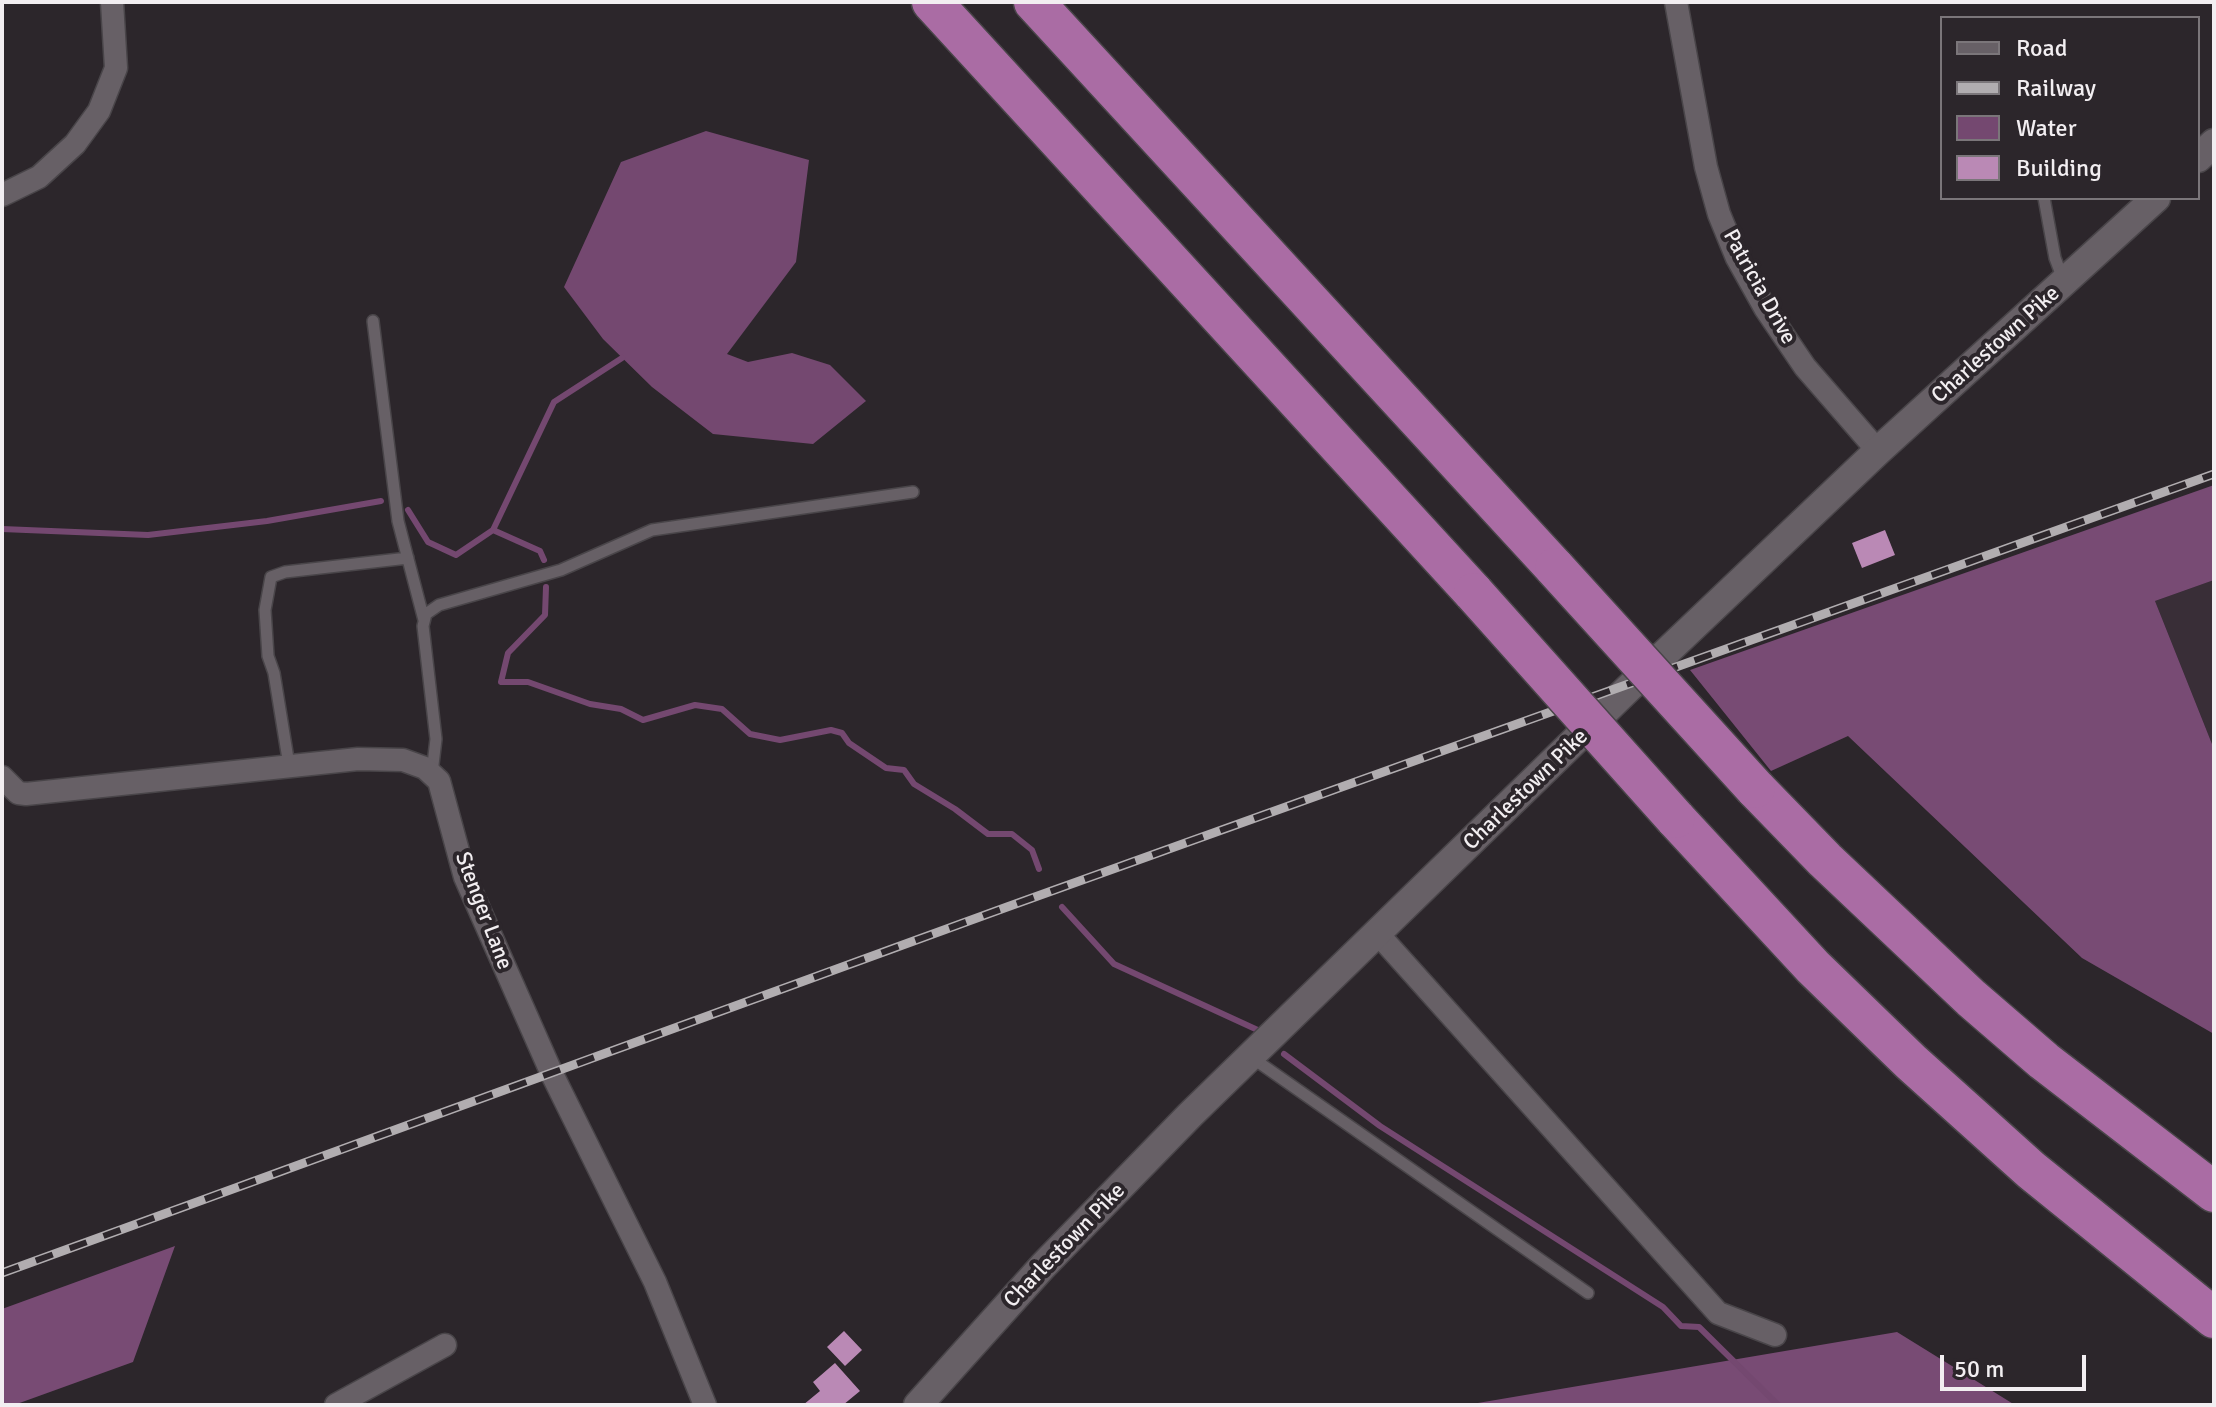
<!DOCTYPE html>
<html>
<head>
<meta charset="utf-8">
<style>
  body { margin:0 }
  #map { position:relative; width:2216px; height:1407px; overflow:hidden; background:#2c262b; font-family:Signika,sans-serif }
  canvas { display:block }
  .frame { position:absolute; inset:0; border:4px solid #f2eef1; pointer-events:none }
  .legend { position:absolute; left:1940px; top:16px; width:260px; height:184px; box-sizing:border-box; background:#2c262b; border:2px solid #7b767a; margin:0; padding:10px 14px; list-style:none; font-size:24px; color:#f2eef1 }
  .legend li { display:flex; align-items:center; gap:16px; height:40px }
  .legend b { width:40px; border:2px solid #7b767a }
  .scale { position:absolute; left:1940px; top:1355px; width:146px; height:36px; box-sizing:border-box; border:4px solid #f2eef1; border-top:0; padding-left:10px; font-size:24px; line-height:28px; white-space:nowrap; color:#f2eef1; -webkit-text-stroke:6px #2c262b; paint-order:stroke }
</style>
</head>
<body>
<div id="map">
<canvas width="2216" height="1407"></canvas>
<div class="frame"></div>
<ul class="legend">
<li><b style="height:10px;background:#676066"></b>Road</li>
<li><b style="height:10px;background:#b1adb0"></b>Railway</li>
<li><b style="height:22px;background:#744870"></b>Water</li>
<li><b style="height:22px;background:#ba89b5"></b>Building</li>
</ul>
<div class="scale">50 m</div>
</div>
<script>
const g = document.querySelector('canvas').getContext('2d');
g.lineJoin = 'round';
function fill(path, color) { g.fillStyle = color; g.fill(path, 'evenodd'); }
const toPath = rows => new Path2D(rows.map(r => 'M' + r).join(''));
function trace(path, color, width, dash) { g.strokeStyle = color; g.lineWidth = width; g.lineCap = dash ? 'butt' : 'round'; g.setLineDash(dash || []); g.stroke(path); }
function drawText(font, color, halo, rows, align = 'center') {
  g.font = font + ' Signika,sans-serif'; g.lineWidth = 8; g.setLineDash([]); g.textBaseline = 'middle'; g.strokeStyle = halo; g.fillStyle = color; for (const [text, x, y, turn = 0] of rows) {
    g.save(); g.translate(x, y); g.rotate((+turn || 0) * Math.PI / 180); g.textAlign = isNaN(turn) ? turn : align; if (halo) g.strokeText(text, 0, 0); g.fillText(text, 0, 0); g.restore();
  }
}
const built = toPath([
  [2214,580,2214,749,2155,601]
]);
const forest = toPath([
  [2214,485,2214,580,2155,601,2214,749,2214,1034,2082,958,1848,736,1771,771,1690,670],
  [175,1246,133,1362,14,1405,2,1405,2,1309],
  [1897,1332,2015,1405,1466,1405]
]);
const water = toPath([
  [706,131,809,160,796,262,727,354,748,362,792,353,830,365,866,401,813,444,713,434,652,387,603,339,564,287,621,162]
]);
const stream = toPath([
  [408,510,428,542,456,555,493,530,540,551,544,560],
  [2,529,148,535,267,521,381,501],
  [493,530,554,402,622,358],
  [546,587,545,615,508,653,501,682,528,682,590,704,621,709,643,720,695,705,722,709,750,734,780,740,831,730,842,733,849,743,886,768,904,770,914,784,955,809,988,834,1012,834,1032,850,1039,869],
  [1062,907,1114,964,1262,1032],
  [1284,1054,1380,1126,1663,1307,1681,1326,1699,1327,1778,1405]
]);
const building = toPath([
  [1885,530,1895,555,1862,568,1852,543],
  [844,1331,862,1350,845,1366,827,1347],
  [835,1363,860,1391,843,1405,803,1405,820,1391,813,1382]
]);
const service = toPath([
  [2044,198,2055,258,2063,279],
  [373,321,398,521,424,620],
  [289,765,274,673,268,656,265,610,271,577,285,572,408,558],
  [432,773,436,739,423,626,426,614,439,605,561,570,652,530,913,492],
  [1251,1057,1588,1293]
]);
const minor = toPath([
  [1676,2,1706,167,1719,214,1737,258,1765,308,1805,367,1878,451],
  [2,195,39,177,75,144,99,111,116,68,112,2],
  [2,777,18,793,26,794,358,759,403,760,425,768,439,781,465,877,552,1074,655,1282,705,1405],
  [1378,934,1718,1313,1775,1335],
  [336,1405,445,1345]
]);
const tertiary = toPath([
  [2198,158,2214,143],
  [918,1405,1043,1266,1190,1115,1637,680,1878,451,2156,198]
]);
const motorway = toPath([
  [932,2,1474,593],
  [1034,2,1555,568],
  [1755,788,1825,860,1971,998,2044,1061,2214,1192],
  [1675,818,1813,967,1911,1062,2031,1170,2214,1318]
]);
const rail = toPath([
  [2,1273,1007,907,2214,474]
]);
const motorwayBridge = toPath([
  [1555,568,1755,788],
  [1474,593,1675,818]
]);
const streetNames = [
  ["Patricia Drive",1759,287,61],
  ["Charlestown Pike",1996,345,-42],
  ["Charlestown Pike",1526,790,-44],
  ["Stenger Lane",483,911,69],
  ["Charlestown Pike",1065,1246,-46]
];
fill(built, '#392e37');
fill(forest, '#784b74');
fill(water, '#744870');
trace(stream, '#744870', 6);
fill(building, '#ba89b5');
trace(service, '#494549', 14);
trace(minor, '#494549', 25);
trace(tertiary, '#494549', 31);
trace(motorway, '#494549', 43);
trace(service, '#676066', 11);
trace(minor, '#676066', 22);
trace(tertiary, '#676066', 28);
trace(motorway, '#aa6ca4', 40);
trace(rail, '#b1adb0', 9);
trace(rail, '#2c262b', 6, [18]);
trace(motorwayBridge, '#494549', 43, []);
trace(motorwayBridge, '#aa6ca4', 40);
drawText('22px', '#f2eef1', '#2c262b', streetNames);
</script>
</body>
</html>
